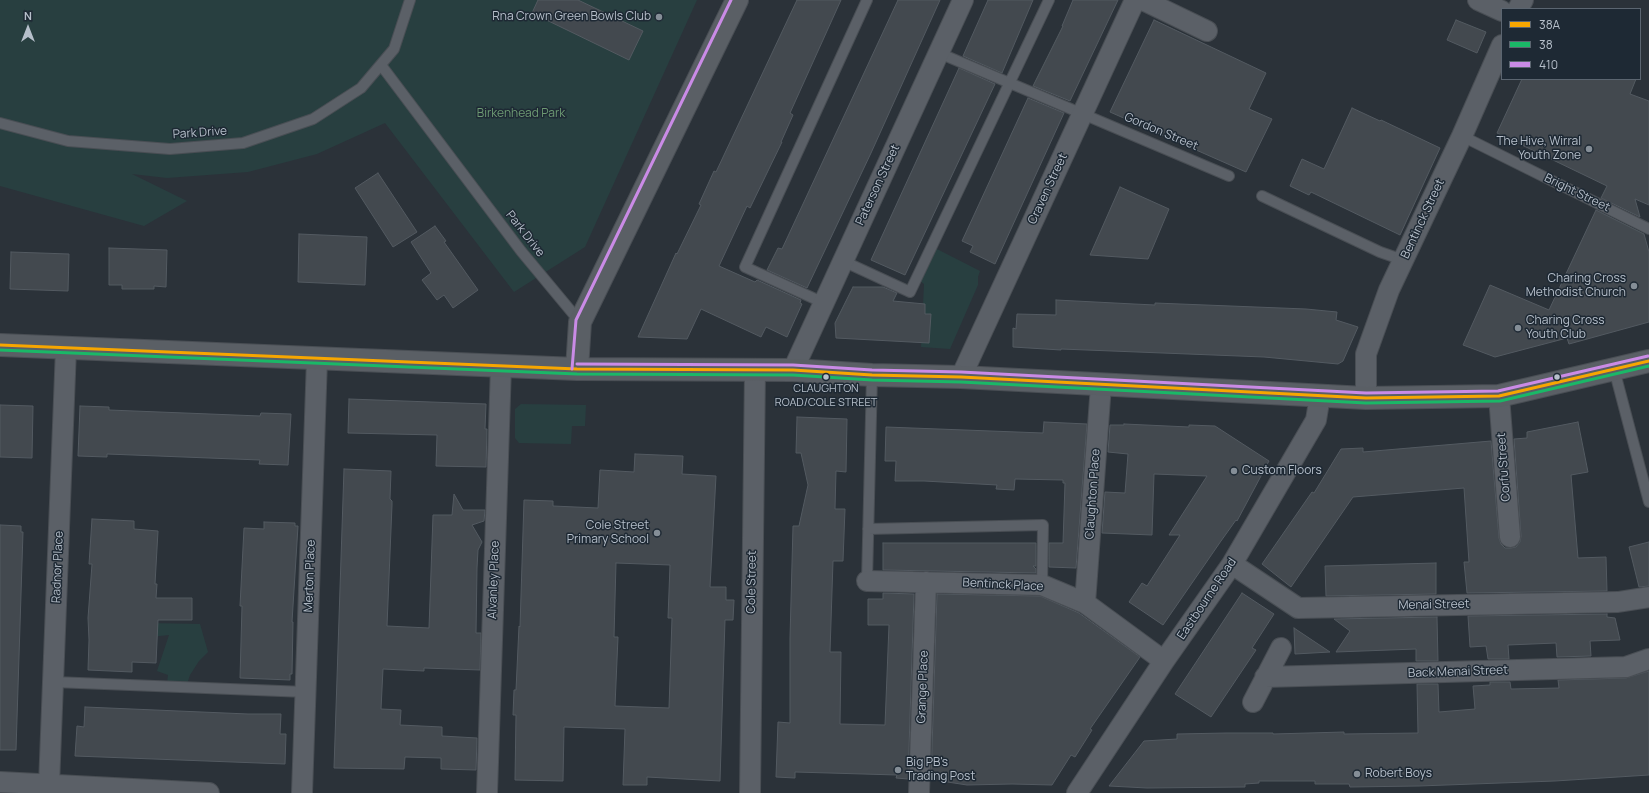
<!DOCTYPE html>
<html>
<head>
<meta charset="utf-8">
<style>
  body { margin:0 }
  #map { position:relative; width:1649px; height:793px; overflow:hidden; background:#2b3239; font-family:Manrope,sans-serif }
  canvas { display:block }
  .legend { position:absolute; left:1501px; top:8px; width:140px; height:72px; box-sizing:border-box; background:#1e2934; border:1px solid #5b6570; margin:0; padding:5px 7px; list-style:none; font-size:12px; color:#b6bfca }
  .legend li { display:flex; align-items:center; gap:8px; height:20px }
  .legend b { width:20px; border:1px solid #5b6570 }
  .north { position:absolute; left:8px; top:8px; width:40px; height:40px; -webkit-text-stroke:3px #1e2934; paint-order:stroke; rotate:0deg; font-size:11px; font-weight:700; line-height:16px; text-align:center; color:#b6bfca }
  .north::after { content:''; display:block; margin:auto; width:14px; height:18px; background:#b6bfca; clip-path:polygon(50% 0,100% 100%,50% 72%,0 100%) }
</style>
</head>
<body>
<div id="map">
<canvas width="1649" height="793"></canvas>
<ul class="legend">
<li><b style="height:5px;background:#f7a600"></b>38A</li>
<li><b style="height:5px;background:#1ab867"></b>38</li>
<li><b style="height:5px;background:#ca8be6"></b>410</li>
</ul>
<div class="north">N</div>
</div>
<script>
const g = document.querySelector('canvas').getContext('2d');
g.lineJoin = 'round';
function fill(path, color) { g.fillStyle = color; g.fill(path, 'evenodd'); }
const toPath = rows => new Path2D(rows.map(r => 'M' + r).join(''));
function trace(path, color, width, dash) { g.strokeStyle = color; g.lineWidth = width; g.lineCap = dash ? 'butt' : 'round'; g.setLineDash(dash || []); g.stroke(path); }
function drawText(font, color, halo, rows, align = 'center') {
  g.font = font + ' Manrope,sans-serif'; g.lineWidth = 3; g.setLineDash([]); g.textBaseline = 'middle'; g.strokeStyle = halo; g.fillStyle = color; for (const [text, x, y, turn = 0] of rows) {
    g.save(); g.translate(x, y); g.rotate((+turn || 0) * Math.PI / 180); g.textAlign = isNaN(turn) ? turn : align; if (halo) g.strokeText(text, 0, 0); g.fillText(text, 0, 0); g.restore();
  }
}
const green = toPath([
  [0,0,697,0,585,247,514,292,385,123,317,154,248,172,167,178,132,174,187,201,144,226,0,186],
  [935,248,980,271,978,277,978,285,950,349,921,347,924,284,919,280],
  [521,404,586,405,585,426,572,426,571,444,519,443,515,438,515,409],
  [147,623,200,624,208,652,199,661,190,675,184,693,166,691,168,675,157,671,169,635,150,637]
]);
const building = toPath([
  [538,0,578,0,643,31,629,60,532,13,538,0],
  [797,0,841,0,790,113,793,115,781,142,782,142,750,208,747,206,719,266,755,282,757,280,801,300,800,303,802,304,787,337,766,327,761,337,701,309,687,339,638,337,676,253,677,254,701,205,699,204,714,171,716,172,797,0],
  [898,0,940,0,871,153,807,288,767,270,778,248,782,249,898,0],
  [988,0,1033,0,1002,73,963,56,988,0],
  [1073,0,1118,0,1070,101,1033,86,1063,26,1062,26,1073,0],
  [1154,20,1266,73,1249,109,1272,119,1246,172,1110,112,1154,20],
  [1456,20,1486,32,1477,53,1447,40,1456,20],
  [959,68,995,84,905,275,871,260,959,68],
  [1522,79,1636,79,1630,94,1649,101,1649,205,1635,199,1640,217,1601,198,1607,186,1497,133,1522,79],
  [1028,98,1064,113,995,264,970,252,973,246,962,241,1028,98],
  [1352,108,1380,121,1381,120,1440,148,1400,235,1311,192,1309,195,1290,186,1302,159,1324,169,1352,108],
  [378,173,417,232,393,247,355,188,378,173],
  [1120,187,1169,209,1148,259,1090,255,1120,187],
  [1596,210,1644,234,1649,252,1649,322,1569,344,1567,338,1495,357,1463,345,1490,285,1549,310,1596,210],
  [435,226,446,241,444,242,478,290,453,308,444,295,437,300,422,280,431,273,411,242,435,226],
  [299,234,367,237,365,285,298,282,299,234],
  [109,248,167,250,166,287,154,286,154,289,122,289,122,285,109,285,109,248],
  [11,252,69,254,68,291,10,289,11,252],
  [853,287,883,287,897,293,893,301,925,304,925,314,931,314,929,343,836,338,835,323,853,287],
  [1056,300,1134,304,1155,305,1155,303,1306,309,1337,312,1336,320,1358,327,1343,361,1338,364,1264,357,1061,349,1061,350,1013,347,1013,328,1016,329,1017,314,1056,315,1056,300],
  [349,399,486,404,485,429,487,429,486,467,436,466,437,435,348,433,349,399],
  [0,405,33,406,32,458,0,457,0,405],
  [80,406,109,407,109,410,260,416,261,413,291,414,288,465,259,464,260,460,107,454,107,457,78,456,80,406],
  [797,417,847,419,846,472,836,471,835,509,845,509,843,561,833,561,830,652,841,652,840,724,885,725,889,625,868,625,868,599,883,599,883,593,914,594,908,779,896,778,897,775,795,772,795,778,776,777,778,722,790,723,790,638,793,526,799,526,808,485,801,453,796,453,797,417],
  [1044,422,1087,424,1076,568,1049,567,1049,543,1063,543,1065,483,1063,483,1063,480,1015,479,1014,490,996,489,997,485,924,481,895,481,896,461,885,461,886,427,1043,433,1044,422],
  [1578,422,1588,472,1571,475,1578,558,1606,557,1607,591,1467,593,1464,562,1469,562,1464,488,1353,497,1291,587,1262,564,1312,492,1314,493,1341,449,1363,448,1363,452,1491,441,1499,538,1501,544,1505,548,1511,548,1516,547,1520,542,1521,536,1514,439,1527,438,1527,432,1578,422],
  [1124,424,1189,427,1189,425,1215,426,1269,461,1237,521,1236,520,1221,541,1163,625,1129,602,1142,583,1147,586,1180,535,1169,535,1207,476,1154,474,1152,535,1102,533,1105,492,1125,493,1128,454,1108,452,1110,425,1124,425,1124,424],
  [635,454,683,456,682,474,716,476,710,587,726,587,726,600,734,600,733,620,725,620,720,781,647,777,647,785,623,785,625,729,564,727,563,781,515,780,516,715,513,715,514,690,516,690,519,626,520,627,524,500,553,501,553,506,598,508,600,470,634,472,635,454],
  [616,563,670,565,668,618,672,618,669,708,615,706,618,637,614,637,616,563],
  [344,469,391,471,390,499,392,501,392,505,387,626,429,628,433,515,452,515,454,494,463,510,485,510,484,521,472,525,482,542,478,550,477,568,476,633,481,633,480,670,424,668,424,671,383,669,381,709,401,710,400,725,442,727,442,736,477,738,476,770,441,769,441,758,405,757,404,769,334,768,344,469],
  [92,519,134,521,134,529,158,531,155,584,157,584,156,598,192,598,192,620,158,620,156,663,132,662,132,672,88,670,89,640,88,618,92,564,89,564,92,519],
  [264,522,295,523,295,526,298,526,292,622,293,622,292,674,290,674,290,680,240,678,242,606,240,606,244,528,264,529,264,522],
  [0,525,21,526,21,532,23,532,16,750,0,750,0,525],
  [1649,542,1649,586,1639,587,1629,547,1649,542],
  [883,543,1036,543,1036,566,1033,566,1036,569,1036,573,883,570,883,543],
  [1436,563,1436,594,1326,596,1325,566,1436,563],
  [1242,593,1274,614,1252,648,1256,650,1211,717,1175,694,1242,593],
  [937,594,1040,596,1079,613,1140,657,1090,729,1092,730,1075,757,1071,755,1052,785,1012,784,967,785,941,781,941,779,931,779,937,594],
  [1607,614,1607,617,1615,618,1620,640,1590,641,1591,656,1557,657,1556,643,1508,645,1509,659,1488,659,1486,646,1470,647,1468,616,1607,614],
  [1437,617,1438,661,1416,661,1416,649,1336,652,1350,631,1334,619,1437,617],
  [1294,628,1330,652,1295,654,1294,628],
  [1649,671,1649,775,1555,781,1419,786,1350,787,1349,784,1315,784,1315,781,1259,781,1259,783,1245,784,1245,787,1147,788,1109,786,1144,741,1177,739,1177,734,1226,733,1273,733,1273,734,1344,732,1344,734,1418,733,1417,684,1438,684,1439,712,1475,709,1473,686,1490,685,1490,682,1510,682,1511,689,1559,688,1558,680,1626,678,1649,671],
  [85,707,248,714,281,714,280,734,286,734,285,764,75,756,77,726,84,727,85,707]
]);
const lane = toPath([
  [939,53,1229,176],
  [381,65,521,251,580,322],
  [0,123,68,141,170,149,243,143,313,119,361,88,394,49,410,0],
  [1462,136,1649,229],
  [1262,196,1380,252,1403,260],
  [843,261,910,292,1049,0],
  [824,303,745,267,867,0],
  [1614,369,1649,502],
  [868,529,1043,525,1042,585],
  [867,581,872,375],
  [54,682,306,692]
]);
const street = toPath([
  [1143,0,1207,31],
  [1478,0,1502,11],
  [1518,9,1523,0],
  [793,370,963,0],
  [961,377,1135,0],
  [1499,396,1510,537],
  [1366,398,1366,354,1389,290,1462,136,1502,45],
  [1232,564,1298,608,1618,602,1649,597],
  [867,581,1042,585,1085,603,1164,661],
  [1085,603,1101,385],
  [1265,677,1626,667,1649,659],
  [1253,702,1281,648],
  [0,782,209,793],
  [49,785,66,348],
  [302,793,317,359],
  [487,793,501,366],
  [750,793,755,370],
  [919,793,926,582],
  [1077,793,1164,661,1232,564,1316,420,1320,396]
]);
const secondary = toPath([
  [0,345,577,369,793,370,872,375,961,377,1366,398,1499,396,1649,361],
  [577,369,580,322,737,0]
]);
const bus1 = toPath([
  [0,345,577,369,793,370,872,375,961,377,1366,398,1499,396,1649,361]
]);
const bus2 = toPath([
  [0,350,577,374,793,375,872,380,961,382,1366,403,1500,401,1649,366]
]);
const bus3 = toPath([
  [577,364,793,365,872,370,961,372,1366,393,1498,391,1648,356],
  [572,369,576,320,731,0]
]);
const markers = [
  [659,17,4,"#858e97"],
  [1589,149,4,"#858e97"],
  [1634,286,4,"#858e97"],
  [1518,328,4,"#858e97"],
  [826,377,3.5,"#b6bfca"],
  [1557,377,3.5,"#b6bfca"],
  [1234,471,4,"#858e97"],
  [657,533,4,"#858e97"],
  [898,770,4,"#858e97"],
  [1357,774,4,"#858e97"]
];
const busNames = [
  ["CLAUGHTON",826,389],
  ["ROAD/COLE STREET",826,403]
];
const poiNames = [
  ["Rna Crown Green Bowls Club",651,17],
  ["The Hive, Wirral",1581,142],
  ["Youth Zone",1581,156],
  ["Charing Cross",1626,279],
  ["Methodist Church",1626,293],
  ["Charing Cross",1526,321,"left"],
  ["Youth Club",1526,335,"left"],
  ["Custom Floors",1242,471,"left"],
  ["Cole Street",649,526],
  ["Primary School",649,540],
  ["Big PB's",906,763,"left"],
  ["Trading Post",906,777,"left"],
  ["Robert Boys",1365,774,"left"]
];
const parkNames = [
  ["Birkenhead Park",521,114]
];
const streetNames = [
  ["Gordon Street",1161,132,23],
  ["Park Drive",200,133,-4],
  ["Paterson Street",878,185,-65],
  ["Craven Street",1048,189,-65],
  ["Bright Street",1577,193,26],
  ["Bentinck Street",1423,219,-65],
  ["Park Drive",525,234,52],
  ["Corfu Street",1504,467,-94],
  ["Claughton Place",1093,494,-86],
  ["Radnor Place",58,567,-88],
  ["Merton Place",310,576,-88],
  ["Alvanley Place",494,580,-88],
  ["Cole Street",752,582,-89],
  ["Bentinck Place",1003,585,3],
  ["Eastbourne Road",1207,599,-56],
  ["Menai Street",1434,605,-1],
  ["Back Menai Street",1458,672,-2],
  ["Grange Place",923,687,-88]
];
fill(green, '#283f40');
fill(building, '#43494f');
trace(building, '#535a61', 1);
trace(lane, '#494e54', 12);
trace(street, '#494e54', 22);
trace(secondary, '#494e54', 24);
trace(lane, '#5b6067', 10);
trace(street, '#5b6067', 20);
trace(secondary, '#5a5f65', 22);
trace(bus1, '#f7a600', 3);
trace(bus2, '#1ab867', 3);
trace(bus3, '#ca8be6', 3);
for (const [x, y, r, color] of markers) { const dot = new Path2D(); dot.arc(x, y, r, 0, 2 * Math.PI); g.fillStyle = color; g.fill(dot); trace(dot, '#1e2934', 1.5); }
drawText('11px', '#b6bfca', '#1e2934', busNames);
drawText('12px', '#b6bfca', '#1e2934', poiNames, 'right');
drawText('12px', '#6d9a73', '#1e2934', parkNames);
drawText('12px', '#b6bfca', '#1e2934', streetNames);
</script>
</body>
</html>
